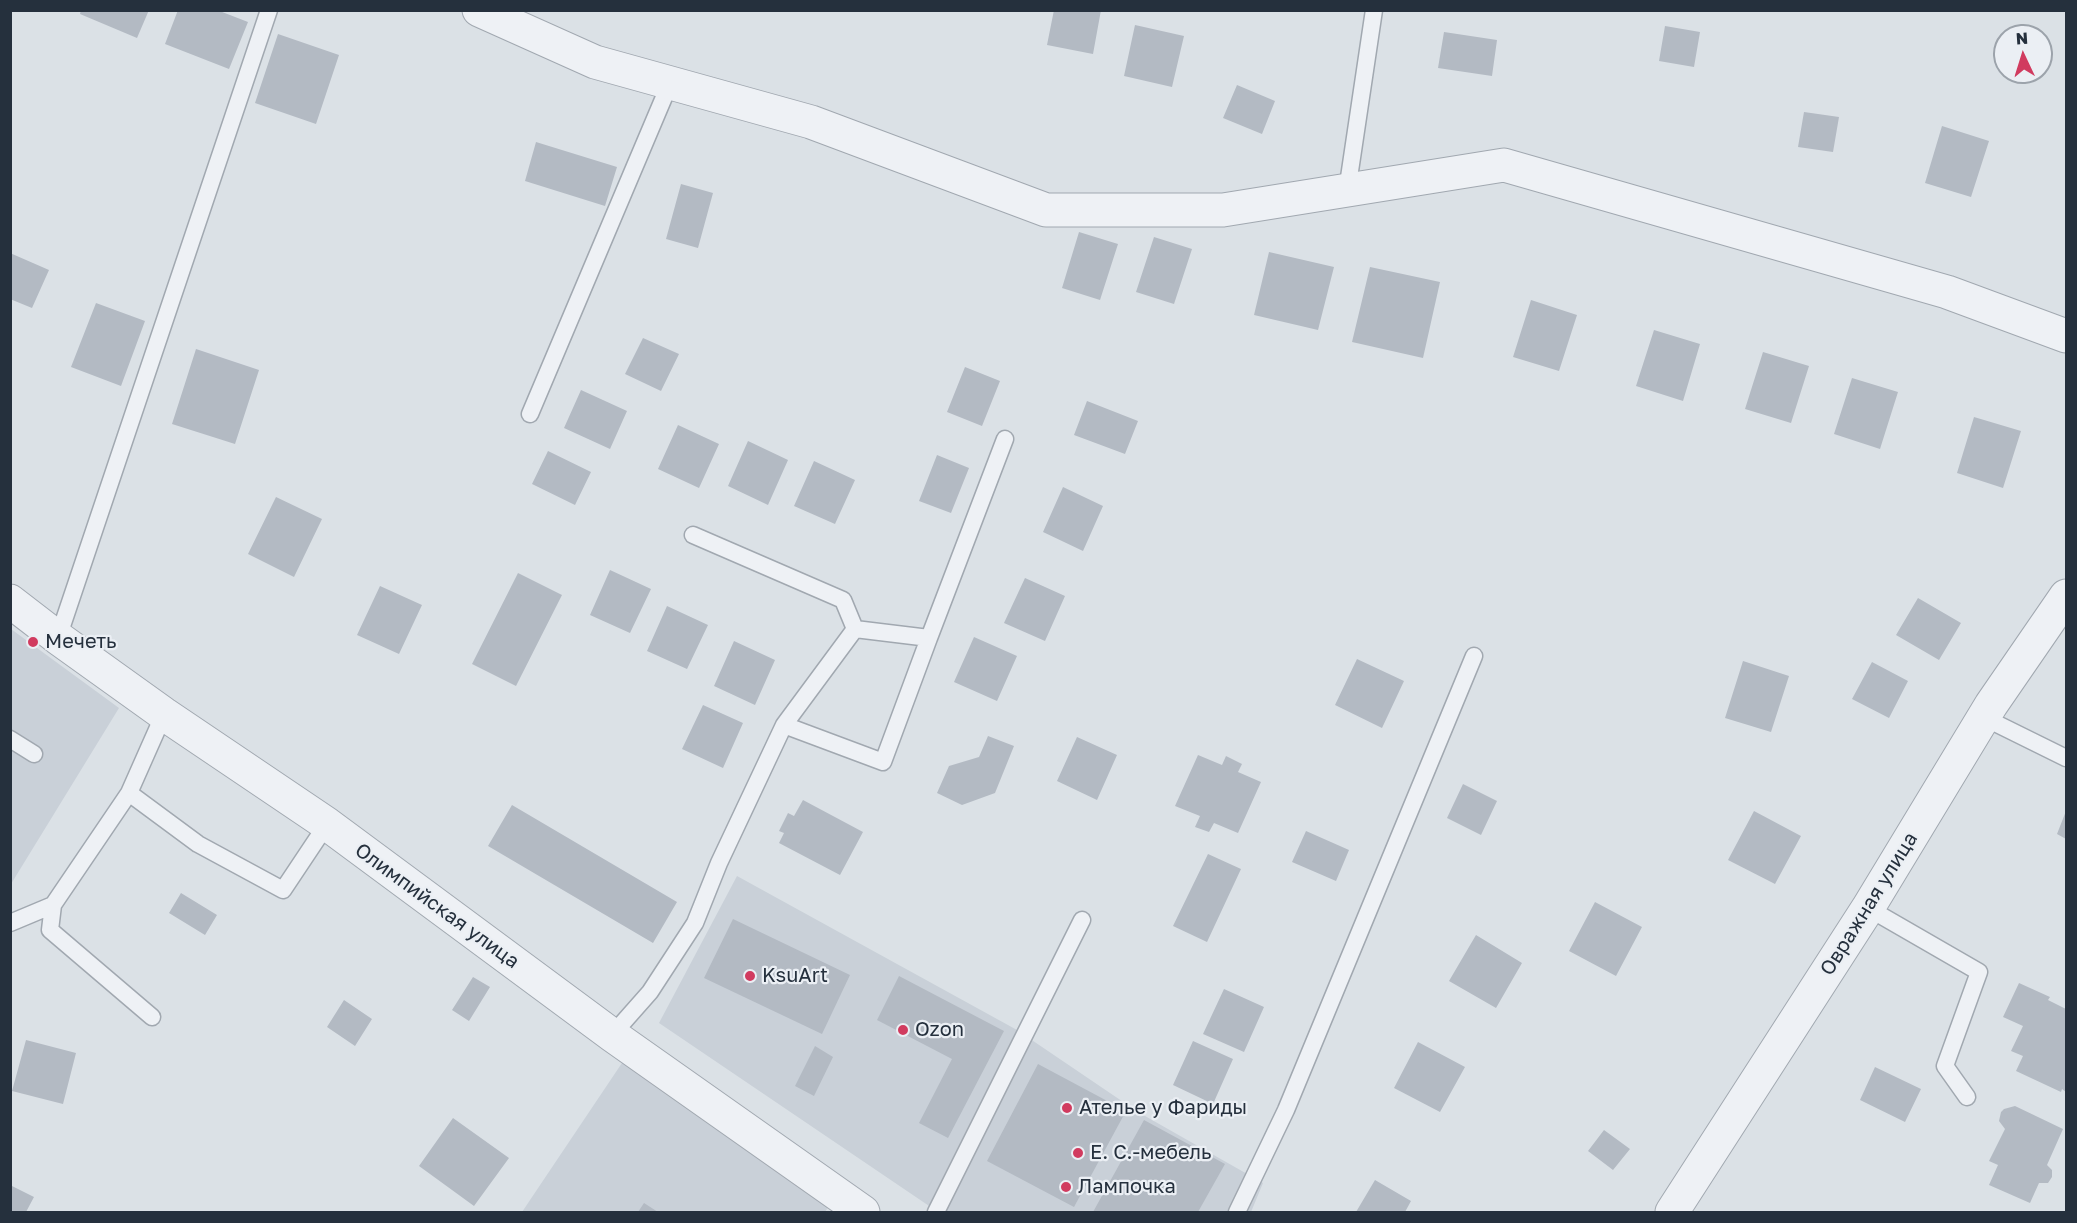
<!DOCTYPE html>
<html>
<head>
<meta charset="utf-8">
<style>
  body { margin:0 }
  #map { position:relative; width:2077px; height:1223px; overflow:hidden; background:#dbe1e6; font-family:"Golos Text",sans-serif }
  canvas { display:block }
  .frame { position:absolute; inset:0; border:12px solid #25303d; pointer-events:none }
  .north { position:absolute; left:1993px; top:24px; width:60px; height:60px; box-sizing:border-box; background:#ebeff4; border:2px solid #9ca3ab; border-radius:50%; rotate:356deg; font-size:16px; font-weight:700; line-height:24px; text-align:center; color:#25303d }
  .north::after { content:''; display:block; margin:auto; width:21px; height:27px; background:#d13b5f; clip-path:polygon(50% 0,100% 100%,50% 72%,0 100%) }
</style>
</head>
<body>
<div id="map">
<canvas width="2077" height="1223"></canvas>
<div class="frame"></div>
<div class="north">N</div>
</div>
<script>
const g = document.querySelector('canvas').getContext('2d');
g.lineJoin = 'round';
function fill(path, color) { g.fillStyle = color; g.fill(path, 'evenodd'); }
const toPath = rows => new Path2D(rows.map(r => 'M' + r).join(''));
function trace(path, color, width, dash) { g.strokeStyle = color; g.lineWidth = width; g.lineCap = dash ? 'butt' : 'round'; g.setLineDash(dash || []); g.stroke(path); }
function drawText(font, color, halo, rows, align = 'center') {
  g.font = font + ' "Golos Text",sans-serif'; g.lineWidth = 4.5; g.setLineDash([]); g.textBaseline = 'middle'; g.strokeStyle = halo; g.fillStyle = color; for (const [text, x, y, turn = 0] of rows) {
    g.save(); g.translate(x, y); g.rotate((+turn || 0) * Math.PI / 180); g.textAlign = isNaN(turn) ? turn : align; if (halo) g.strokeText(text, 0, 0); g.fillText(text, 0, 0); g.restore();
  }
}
const built = toPath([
  [11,629,119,708,11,884],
  [737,876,1017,1030,1138,1112,1263,1183,1251,1212,938,1212,659,1023],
  [626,1057,831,1203,825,1212,522,1212]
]);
const building = toPath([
  [81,10,149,10,137,38,80,14],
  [178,10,217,10,248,22,229,69,165,44],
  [1054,10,1101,10,1093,54,1047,45],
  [1135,25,1184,36,1172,87,1124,76],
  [1665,26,1700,32,1694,67,1659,61],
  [1444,32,1497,40,1492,76,1438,68],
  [278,34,339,55,316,124,255,103],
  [1237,85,1275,101,1262,134,1223,118],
  [1804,112,1839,117,1833,152,1798,147],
  [1942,126,1989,141,1971,197,1925,183],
  [536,142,617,167,605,206,525,181],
  [681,184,713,193,698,248,666,239],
  [1079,232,1118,244,1100,300,1062,288],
  [1154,237,1192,249,1174,304,1136,292],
  [1269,252,1334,267,1318,330,1254,315],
  [10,253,49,270,32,308,10,299],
  [1370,267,1440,282,1423,358,1352,342],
  [1531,300,1577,315,1559,371,1513,357],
  [96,303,145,321,121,386,71,367],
  [1654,330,1700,344,1683,401,1636,386],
  [643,338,679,354,661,391,625,374],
  [196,349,259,370,235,444,172,424],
  [1763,352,1809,366,1791,423,1745,409],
  [965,367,1000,381,982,426,947,412],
  [1852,378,1898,392,1880,449,1834,434],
  [581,390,627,411,610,449,564,428],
  [1087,401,1138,421,1125,454,1074,435],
  [1974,417,2021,431,2003,488,1957,473],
  [678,425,719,444,699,488,658,469],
  [748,441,788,460,768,505,728,486],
  [548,451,591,472,575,505,532,484],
  [937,455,969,468,951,513,919,501],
  [814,461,855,480,835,524,794,506],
  [1063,487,1103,506,1083,551,1043,532],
  [276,497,322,519,294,577,248,554],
  [610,570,651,589,630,633,590,615],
  [518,573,562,595,516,686,472,664],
  [1025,578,1065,596,1045,641,1004,623],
  [380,586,422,605,399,654,357,635],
  [1918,598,1961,623,1939,660,1896,635],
  [667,606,708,625,687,669,647,651],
  [974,637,1017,656,997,701,954,682],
  [734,641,775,660,755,705,714,686],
  [1357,659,1404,681,1382,728,1335,705],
  [1743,661,1789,676,1771,732,1725,718],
  [1872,662,1908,681,1889,718,1852,699],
  [703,705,743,723,723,768,682,749],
  [988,736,1014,746,995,793,962,805,937,793,949,766,979,757],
  [1077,737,1117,755,1097,800,1057,781],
  [1198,755,1222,765,1226,756,1242,764,1238,772,1261,782,1238,833,1214,823,1209,832,1195,827,1200,816,1175,806],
  [1463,784,1497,801,1481,835,1447,818],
  [803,800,863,832,840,875,779,843,784,833,779,831,788,813,794,816],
  [512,805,677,902,653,943,488,846],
  [1754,811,1801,836,1775,884,1728,860],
  [2066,811,2066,839,2057,834],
  [1306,831,1349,850,1336,881,1292,862],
  [1208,854,1241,869,1207,942,1173,926],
  [181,893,217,915,205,935,169,913],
  [1595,902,1642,927,1616,976,1569,951],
  [733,919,850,975,822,1034,704,978],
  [1476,935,1522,963,1496,1008,1449,981],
  [899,976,1004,1031,948,1138,919,1123,952,1059,877,1020],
  [473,977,490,987,469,1021,452,1010],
  [2019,983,2050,997,2048,1000,2066,1009,2066,1092,2062,1089,2061,1092,2016,1071,2023,1056,2011,1051,2023,1026,2003,1017],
  [1224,989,1264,1007,1244,1052,1203,1034],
  [344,1000,372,1019,355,1046,327,1027],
  [26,1040,76,1053,63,1104,12,1091],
  [1193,1041,1233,1059,1213,1104,1173,1085],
  [1418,1042,1465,1067,1440,1112,1394,1088],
  [815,1046,833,1057,814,1096,795,1086],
  [1038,1064,1126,1111,1074,1207,987,1161],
  [1875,1067,1921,1089,1905,1122,1860,1100],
  [2015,1106,2063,1129,2047,1165,2052,1170,2052,1177,2048,1183,2039,1183,2030,1203,1989,1185,1998,1165,1989,1161,2005,1129,1999,1121,2001,1112,2004,1109],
  [453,1118,509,1158,474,1206,419,1166],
  [1144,1120,1225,1164,1198,1212,1093,1212],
  [1604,1130,1630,1149,1613,1170,1588,1151],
  [1375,1180,1411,1201,1405,1212,1356,1212],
  [10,1185,34,1197,26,1212,10,1212],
  [644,1203,658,1212,638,1212]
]);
const service = toPath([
  [1347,191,1374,10],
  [530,414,670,83],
  [855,629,929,638,1005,439],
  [58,638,269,10],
  [164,714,129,793,198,844,283,890,327,824],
  [1983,717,2066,758],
  [784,725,883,762,929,638],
  [10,739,34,754],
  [129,793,53,905,50,930,152,1017],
  [1868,908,1979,972,1945,1066,1967,1097],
  [10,923,53,905],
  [612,1035,650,992,695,923,719,863,784,725,855,629,843,600,693,535],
  [936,1212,1082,920],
  [1237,1212,1286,1110,1474,656]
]);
const minor = toPath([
  [479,10,595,62,811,122,1046,210,1223,210,1504,165,1947,292,2066,336]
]);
const tertiary = toPath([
  [10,601,58,638,164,714,327,824,612,1035,863,1212],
  [1672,1212,1868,908,1991,705,2066,596]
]);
const markers = [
  [33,642,6,"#d13b5f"],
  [750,976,6,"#d13b5f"],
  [903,1030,6,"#d13b5f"],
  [1067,1108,6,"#d13b5f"],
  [1078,1153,6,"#d13b5f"],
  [1066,1187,6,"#d13b5f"]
];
const poiNames = [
  ["Мечеть",45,642],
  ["KsuArt",762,976],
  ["Ozon",915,1030],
  ["Ателье у Фариды",1079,1108],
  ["Е. С.-мебель",1090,1153],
  ["Лампочка",1078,1187]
];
const streetNames = [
  ["Овражная улица",1869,904,-58],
  ["Олимпийская улица",437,906,36]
];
fill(built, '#c9d0d8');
fill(building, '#b3bac3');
trace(service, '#a1a8b0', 19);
trace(minor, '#a1a8b0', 35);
trace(tertiary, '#a1a8b0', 35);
trace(service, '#eef1f5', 16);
trace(minor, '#eef1f5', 33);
trace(tertiary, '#eef1f5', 33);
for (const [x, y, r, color] of markers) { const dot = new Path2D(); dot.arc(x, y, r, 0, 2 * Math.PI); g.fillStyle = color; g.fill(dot); trace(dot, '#ebeff4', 2); }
drawText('20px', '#25303d', '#ebeff4', poiNames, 'left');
drawText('20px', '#25303d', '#ebeff4', streetNames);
</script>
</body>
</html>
